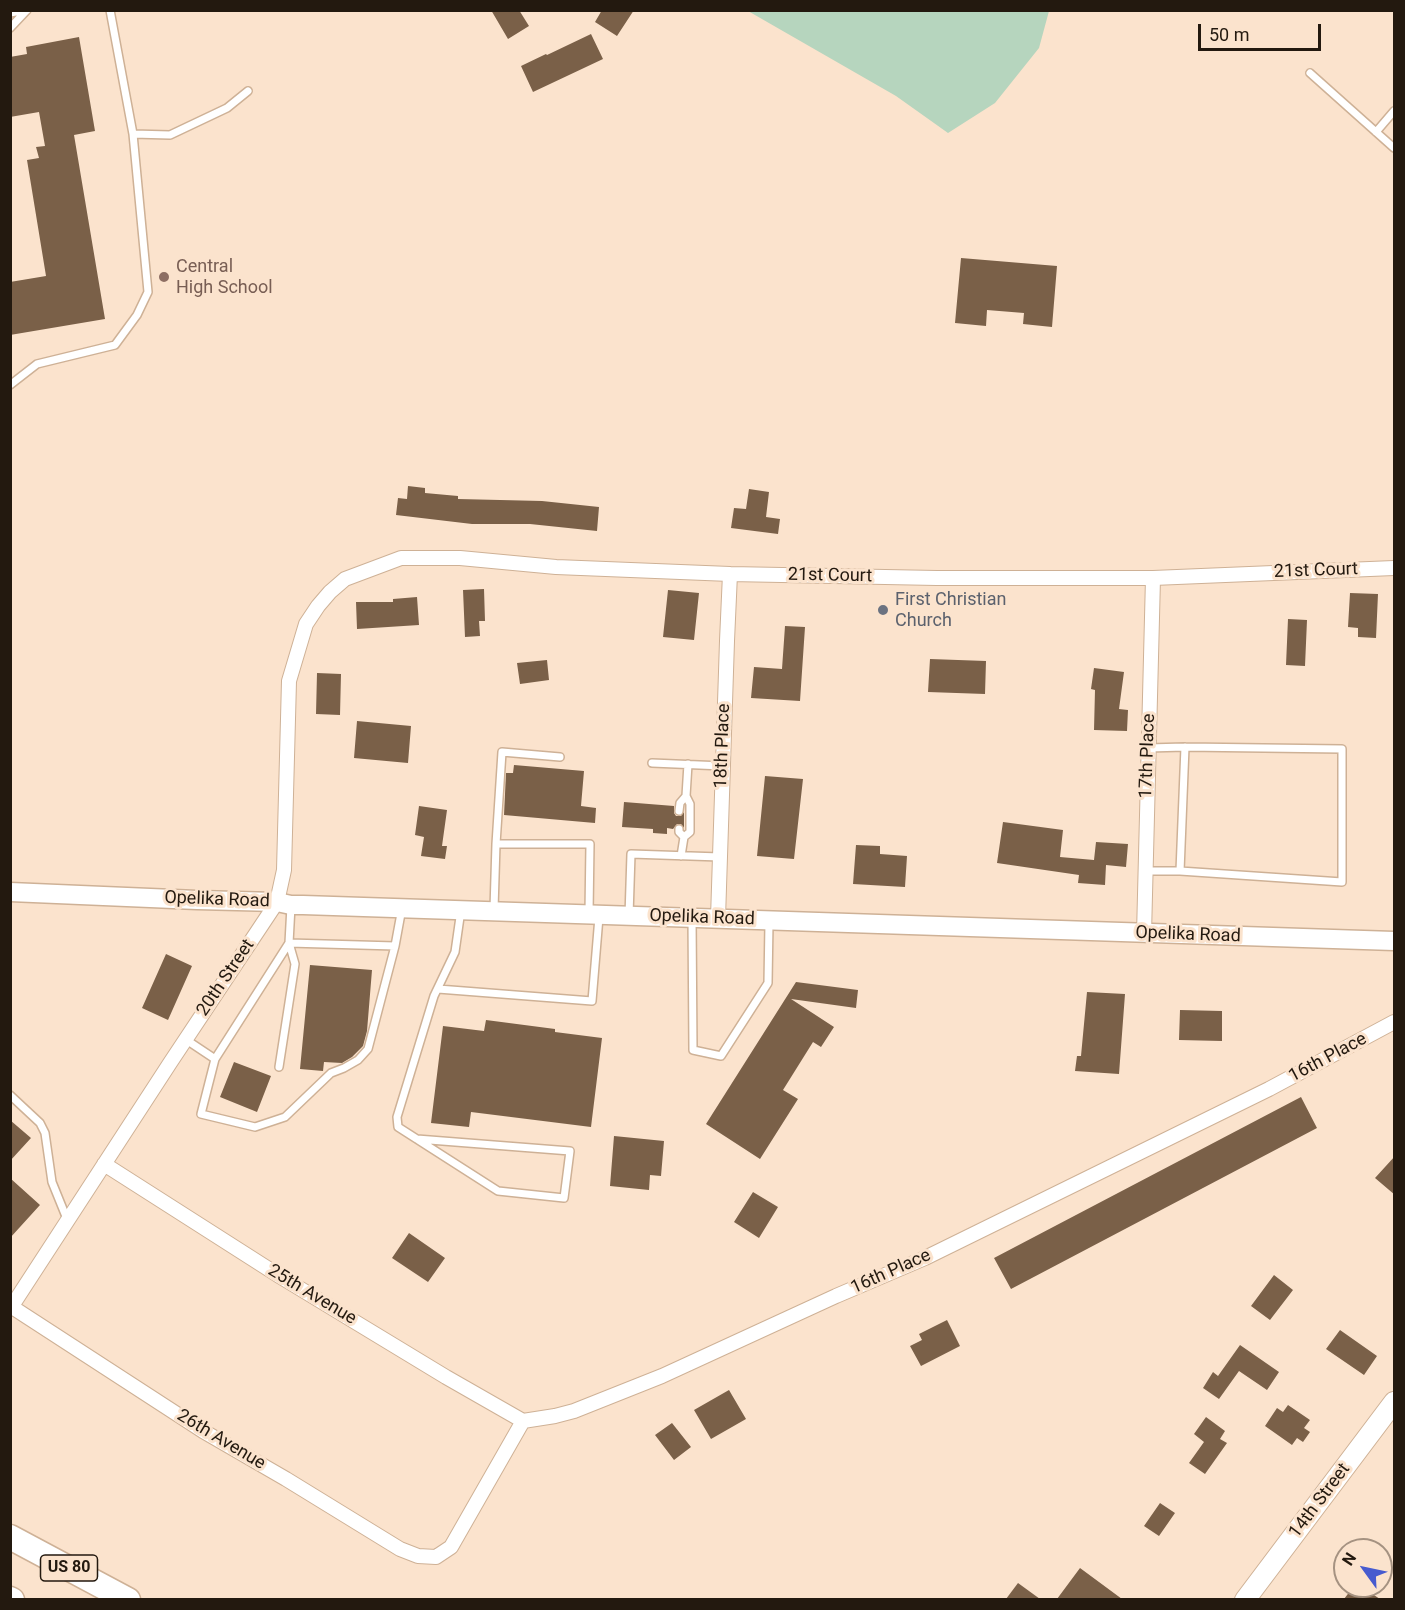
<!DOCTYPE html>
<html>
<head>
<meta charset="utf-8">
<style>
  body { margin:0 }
  #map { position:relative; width:1405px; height:1610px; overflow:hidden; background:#fbe3cd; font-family:Roboto,sans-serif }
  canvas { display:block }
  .frame { position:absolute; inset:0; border:12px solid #23190f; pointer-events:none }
  .north { position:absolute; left:1333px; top:1538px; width:60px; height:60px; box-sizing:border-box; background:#fbe3cd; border:2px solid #a59281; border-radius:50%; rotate:303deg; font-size:16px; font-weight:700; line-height:24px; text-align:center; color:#23190f }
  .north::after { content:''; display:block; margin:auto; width:21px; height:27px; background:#475bcf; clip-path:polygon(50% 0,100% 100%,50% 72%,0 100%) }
  .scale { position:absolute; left:1198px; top:24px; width:123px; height:27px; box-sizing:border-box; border:3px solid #23190f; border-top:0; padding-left:8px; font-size:18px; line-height:21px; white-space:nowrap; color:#23190f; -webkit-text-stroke:4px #fbe3cd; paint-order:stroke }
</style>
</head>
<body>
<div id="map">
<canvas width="1405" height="1610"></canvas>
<div class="frame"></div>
<div class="north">N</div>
<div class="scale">50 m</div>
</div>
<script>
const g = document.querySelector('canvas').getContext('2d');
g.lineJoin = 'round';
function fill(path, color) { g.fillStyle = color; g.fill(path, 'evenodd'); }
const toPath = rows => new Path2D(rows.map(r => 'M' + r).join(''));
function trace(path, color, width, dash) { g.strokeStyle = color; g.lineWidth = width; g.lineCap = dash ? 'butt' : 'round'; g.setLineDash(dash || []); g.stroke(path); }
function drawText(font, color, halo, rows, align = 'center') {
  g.font = font + ' Roboto,sans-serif'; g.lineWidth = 6; g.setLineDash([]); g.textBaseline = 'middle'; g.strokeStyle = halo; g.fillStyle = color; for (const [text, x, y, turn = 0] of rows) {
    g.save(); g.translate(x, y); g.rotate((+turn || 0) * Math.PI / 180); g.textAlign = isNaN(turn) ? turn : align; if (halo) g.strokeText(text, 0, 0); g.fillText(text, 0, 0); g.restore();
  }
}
const green = toPath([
  [748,11,1049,11,1039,48,995,103,948,133,896,96]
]);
const building = toPath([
  [491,10,519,10,529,26,508,39],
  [602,10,634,10,617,36,595,22],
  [591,34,603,59,533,92,521,66,546,54,547,55],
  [79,37,95,131,74,135,105,319,10,335,10,282,46,276,27,160,39,158,36,147,45,146,39,112,10,117,10,57,27,54,26,47],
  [961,258,1057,266,1052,327,1023,324,1024,313,987,310,986,326,955,323],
  [408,486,425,488,425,493,458,496,458,499,542,501,599,507,597,531,530,524,472,524,396,515,398,498,407,499],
  [749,489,769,492,766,517,780,519,778,534,731,528,734,508,746,509],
  [484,589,485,621,479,621,480,636,465,637,463,590],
  [668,590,699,593,694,640,663,637],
  [1350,593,1378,594,1376,638,1358,637,1358,628,1348,627],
  [417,597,419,625,357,629,356,602,393,602,393,599],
  [1288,619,1307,620,1305,666,1286,665],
  [785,626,805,627,800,701,751,698,754,667,782,669],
  [930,659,986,661,985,694,928,692],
  [547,660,549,680,520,684,517,663],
  [1094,668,1124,672,1119,709,1128,710,1127,731,1094,730,1095,690,1091,689],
  [317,673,341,674,340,715,316,714],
  [357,721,411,726,408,763,354,758],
  [514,765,584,771,581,806,596,808,595,823,504,815,506,773,513,773],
  [765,776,803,779,794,859,757,856],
  [624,802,674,806,674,813,676,816,681,816,684,812,684,828,681,824,677,824,673,829,667,828,667,834,653,833,653,829,622,827],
  [419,806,447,810,442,846,447,846,445,859,421,856,424,837,415,835],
  [1003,822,1063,830,1060,857,1094,860,1096,842,1128,844,1126,867,1106,865,1105,885,1078,883,1079,875,997,863],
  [856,845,880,846,880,854,907,856,905,887,853,884],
  [166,954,192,966,168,1020,142,1008],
  [310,965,372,970,367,1031,363,1046,352,1057,342,1063,324,1062,323,1071,300,1069],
  [796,982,858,990,856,1008,791,999,834,1027,821,1047,813,1042,783,1090,798,1099,760,1159,706,1124],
  [1087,992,1125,994,1119,1074,1075,1071,1077,1056,1081,1056],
  [1180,1010,1222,1011,1222,1041,1179,1040],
  [486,1020,555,1029,555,1032,602,1038,591,1127,471,1112,469,1127,431,1123,443,1026,484,1031],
  [234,1062,271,1076,257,1112,220,1097],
  [1301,1097,1317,1128,1011,1289,994,1258],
  [10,1120,31,1138,10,1161],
  [614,1136,664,1141,661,1176,650,1175,649,1190,610,1186],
  [1395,1156,1395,1195,1375,1178],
  [10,1178,40,1205,10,1238],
  [753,1192,778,1207,759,1238,734,1222],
  [409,1233,445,1258,428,1282,392,1258],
  [1274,1275,1293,1290,1270,1320,1251,1306],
  [947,1320,960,1346,921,1366,910,1346,922,1340,919,1334],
  [1340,1330,1377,1356,1364,1375,1326,1349],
  [1240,1345,1279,1372,1267,1390,1239,1371,1219,1399,1203,1388,1213,1372,1218,1376],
  [729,1390,746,1419,711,1439,694,1410],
  [1288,1405,1310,1420,1304,1428,1310,1432,1303,1442,1297,1438,1292,1445,1265,1426,1277,1408,1283,1412],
  [1206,1417,1225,1431,1220,1439,1227,1443,1205,1474,1189,1463,1204,1442,1194,1434],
  [672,1423,691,1447,674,1460,655,1435],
  [1160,1503,1175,1513,1159,1536,1144,1526],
  [1080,1568,1122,1599,1057,1599],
  [1018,1583,1040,1599,1006,1599],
  [1354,1586,1360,1586,1380,1599,1344,1599]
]);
const lane = toPath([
  [10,13,27,10],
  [10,28,27,10],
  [1310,73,1394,148],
  [1376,132,1394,111],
  [133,134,170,135,227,108,248,91],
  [10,385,37,364,115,345,137,315,148,292,133,134,110,10],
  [1148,748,1185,747,1342,749,1342,882,1180,871,1185,747],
  [652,763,723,766],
  [679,811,680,803,686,796],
  [679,829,679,832,684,837],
  [496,844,502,752,560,757],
  [681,856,684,837,690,832,690,804,686,796,688,764],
  [1145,871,1180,871],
  [494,909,496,844,590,844,589,913],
  [629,916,631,854,720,857],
  [692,918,693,1050,721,1056,768,983,769,923],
  [438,989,592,1001,599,917],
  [185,1039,215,1059,289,943,291,906],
  [215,1059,201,1114,255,1127,285,1117,331,1073,344,1068,358,1060,368,1049,395,946],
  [279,1067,295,964,289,943,395,946,402,908],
  [10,1095,40,1123,45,1133,52,1182,67,1219],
  [417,1139,570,1151,564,1198,498,1191,398,1127,397,1117,434,996,455,952,461,910]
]);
const street = toPath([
  [718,918,727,641,730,574],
  [1144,934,1153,578],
  [104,1164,281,1277,446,1377,523,1421],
  [12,1307,203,1431,286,1479,400,1549,418,1556,436,1557,451,1547,523,1421,555,1416,574,1411,662,1376,836,1296,925,1258,1269,1089,1394,1022],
  [10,1309,170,1063,277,902,284,870,289,681,306,624,318,606,330,592,345,579,401,558,460,558,556,567,730,574,937,578,1153,578,1394,568]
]);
const secondary = toPath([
  [10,892,197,900,277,902,291,905,303,905,1394,941]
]);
const primary = toPath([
  [1245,1600,1394,1402]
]);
const highway = toPath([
  [10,1537,128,1600],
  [10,1599,12,1600]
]);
const markers = [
  [164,277,6,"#8d6e63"],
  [883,610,6,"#6b7280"]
];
const shields = [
  [69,1568,57]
];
const shieldNames = [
  ["US 80",69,1568]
];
const educationNames = [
  ["Central",176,267],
  ["High School",176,288]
];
const streetNames = [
  ["21st Court",1316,571,-2],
  ["21st Court",830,576,1],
  ["18th Place",723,746,-88],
  ["17th Place",1148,756,-88],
  ["Opelika Road",217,900,2],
  ["Opelika Road",702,918,2],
  ["Opelika Road",1188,935,2],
  ["20th Street",226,978,-56],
  ["16th Place",1328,1058,-28],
  ["16th Place",891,1272,-24],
  ["25th Avenue",312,1295,31],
  ["26th Avenue",221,1440,31],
  ["14th Street",1320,1501,-53]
];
const worshipNames = [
  ["First Christian",895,600],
  ["Church",895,621]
];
fill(green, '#b6d5be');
fill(building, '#7a6048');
trace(lane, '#ceb196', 10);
trace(street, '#ceb196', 16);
trace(secondary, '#ceb196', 21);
trace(primary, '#ceb196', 22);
trace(highway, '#ceb196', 27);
trace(lane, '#fff', 7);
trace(street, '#fff', 14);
trace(secondary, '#fff', 18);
trace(primary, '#fff', 20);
trace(highway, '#fff', 24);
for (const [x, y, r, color] of markers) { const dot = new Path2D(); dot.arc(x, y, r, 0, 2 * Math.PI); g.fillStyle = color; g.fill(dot); trace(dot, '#fbe3cd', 2); }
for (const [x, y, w] of shields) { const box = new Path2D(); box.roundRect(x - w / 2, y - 13, w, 26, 4.5); g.fillStyle = '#fbe3cd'; g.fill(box); trace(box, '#23190f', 1.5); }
drawText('bold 16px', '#23190f', null, shieldNames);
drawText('18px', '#785e54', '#fbe3cd', educationNames, 'left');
drawText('18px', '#23190f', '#fbe3cd', streetNames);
drawText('18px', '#5b616d', '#fbe3cd', worshipNames, 'left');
</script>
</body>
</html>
